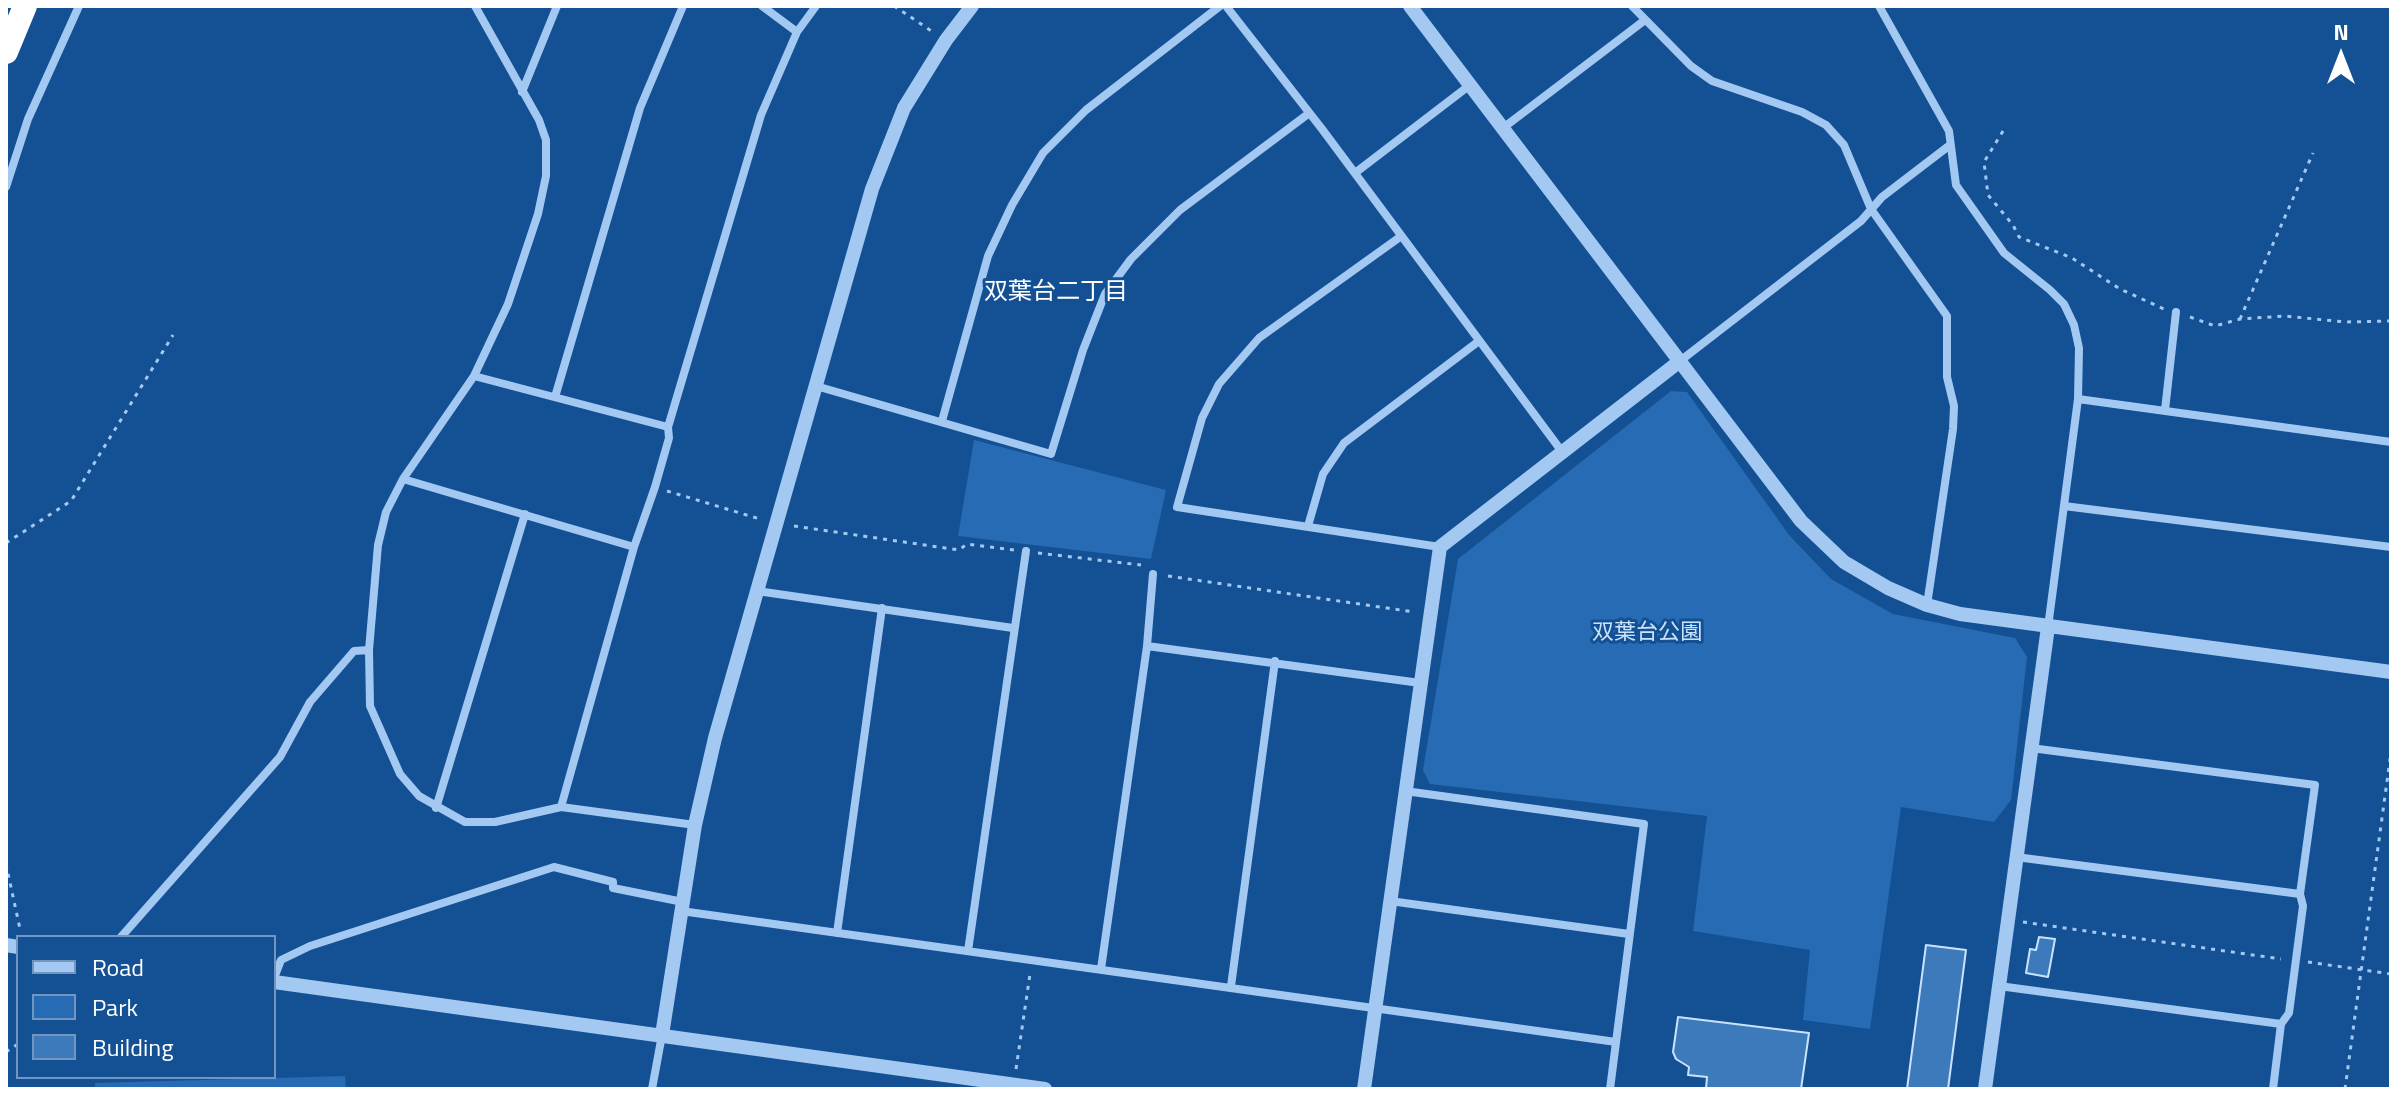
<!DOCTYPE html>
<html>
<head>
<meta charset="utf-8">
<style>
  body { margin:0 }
  #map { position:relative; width:2397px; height:1095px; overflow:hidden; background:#145094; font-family:"Titillium Web",sans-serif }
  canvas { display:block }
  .frame { position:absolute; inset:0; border:8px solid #fff; pointer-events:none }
  .legend { position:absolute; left:16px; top:935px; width:260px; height:144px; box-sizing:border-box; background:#145094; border:2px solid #7296bf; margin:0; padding:10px 14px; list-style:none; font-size:24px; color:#fff }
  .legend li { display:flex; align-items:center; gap:16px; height:40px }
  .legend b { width:40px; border:2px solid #7296bf }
  .north { position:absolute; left:2301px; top:16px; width:80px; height:80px; -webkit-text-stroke:6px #145094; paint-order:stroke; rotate:0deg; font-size:22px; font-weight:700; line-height:32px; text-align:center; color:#fff }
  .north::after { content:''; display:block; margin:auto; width:28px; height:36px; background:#fff; clip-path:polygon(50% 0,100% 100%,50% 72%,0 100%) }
</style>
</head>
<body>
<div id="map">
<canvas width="2397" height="1095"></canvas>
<div class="frame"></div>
<ul class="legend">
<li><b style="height:10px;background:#a3c9f2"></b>Road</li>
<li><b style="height:22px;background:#266bb3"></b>Park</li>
<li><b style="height:22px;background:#3d7abc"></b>Building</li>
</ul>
<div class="north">N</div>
</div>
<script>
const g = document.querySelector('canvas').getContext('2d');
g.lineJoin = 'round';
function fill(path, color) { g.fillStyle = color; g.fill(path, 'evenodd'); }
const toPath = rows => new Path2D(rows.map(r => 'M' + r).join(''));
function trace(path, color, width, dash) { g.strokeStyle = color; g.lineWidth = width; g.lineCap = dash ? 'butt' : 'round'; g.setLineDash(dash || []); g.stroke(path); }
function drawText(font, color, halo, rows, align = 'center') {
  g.font = font + ' "Titillium Web","Noto Sans JP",sans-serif'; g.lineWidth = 6; g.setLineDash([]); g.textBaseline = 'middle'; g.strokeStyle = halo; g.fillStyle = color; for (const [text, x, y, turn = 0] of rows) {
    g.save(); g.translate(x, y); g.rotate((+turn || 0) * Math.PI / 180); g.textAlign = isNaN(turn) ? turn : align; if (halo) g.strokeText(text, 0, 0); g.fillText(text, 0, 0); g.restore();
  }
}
const green = toPath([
  [1671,391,1687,392,1789,535,1831,579,1893,614,2015,638,2027,657,2011,800,1994,822,1901,807,1870,1029,1803,1020,1810,950,1693,931,1707,816,1430,784,1423,770,1458,559],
  [974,440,1166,490,1151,559,958,536],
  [345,1076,346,1089,95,1089,95,1083]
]);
const building = toPath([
  [2039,937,2055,939,2048,977,2026,973,2030,949,2036,950,2039,937],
  [1926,945,1966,950,1948,1089,1907,1089,1926,945],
  [1678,1017,1809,1033,1801,1089,1706,1089,1707,1077,1688,1075,1689,1067,1676,1059,1673,1052,1678,1017]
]);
const path = toPath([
  [894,6,933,32],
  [2003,131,1984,162,1988,195,2013,225,2019,237,2072,258,2120,289,2164,309],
  [2190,317,2215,326,2240,319,2285,316,2345,322,2391,321],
  [2240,319,2313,153],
  [667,491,760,519],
  [794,526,959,550,967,544,1014,550],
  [6,543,71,501,173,335],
  [1038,553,1141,565],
  [1168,576,1414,612],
  [6,864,20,929],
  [2023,922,2281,959],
  [2308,962,2391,974],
  [6,1052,18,1044],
  [1016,1069,1030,974],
  [2345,1089,2391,752]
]);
const minor = toPath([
  [475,6,539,120,546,140,546,176,538,214,508,304,474,376,403,479,386,512,378,545,369,650,370,706,400,774,419,796,465,822,495,822,561,807,695,825],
  [1226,6,1322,129,1563,453],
  [1632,6,1691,66,1712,81,1802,112,1826,125,1844,145,1871,209,1947,316,1947,377,1954,406,1953,429,1927,605],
  [1879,6,1949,131,1956,185,2004,253,2050,290,2064,304,2074,325,2079,348,2078,399,2048,627],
  [797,32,816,6],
  [522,92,557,6],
  [1503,128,1645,20],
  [1355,173,1470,85],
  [6,187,28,119,79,6],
  [1400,237,1259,338,1219,384,1202,418,1177,507,1440,547],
  [1680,361,1861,221,1882,197,1950,145],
  [474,376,668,427],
  [816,386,1051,454,1083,350,1105,294,1131,259,1180,210,1308,114],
  [555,397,640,108,683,6],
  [2078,399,2391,442],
  [2165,410,2176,312],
  [942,421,988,256,1012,205,1043,153,1086,110,1220,6],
  [403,479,634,547,561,807],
  [2064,506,2391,547],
  [1308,526,1323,474,1344,443,1479,341],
  [634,547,655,487,669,438,668,427,761,115,797,32,762,6],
  [757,591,1013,628],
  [1147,646,1153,574],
  [1405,791,1644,824,1610,1089],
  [436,808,525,514],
  [2016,857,2300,894,2315,785,2031,748],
  [1390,901,1629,934],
  [681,911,1616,1042],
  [837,933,882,608],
  [121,937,280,757,310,702,354,651,369,650],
  [968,951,1026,551],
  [1101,969,1147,646,1420,683],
  [274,978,281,960,310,946,554,867,613,882,613,888,683,902],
  [1231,986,1275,661],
  [1999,986,2281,1024,2273,1089],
  [2281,1024,2289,1013,2303,906,2300,894],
  [652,1089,662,1035]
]);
const tertiary = toPath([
  [1410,6,1801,521,1844,562,1888,588,1927,605,1960,614,2391,672],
  [6,945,18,947],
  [274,982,1045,1089],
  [662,1035,695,825,715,738,872,189,904,108,946,40,972,6],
  [1364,1089,1440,547,1680,361],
  [1985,1089,2048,627]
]);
const motorway = toPath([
  [6,52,25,6]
]);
const parkNames = [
  ["双葉台公園",1647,634]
];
const neighbourhoodNames = [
  ["双葉台二丁目",1056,293]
];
fill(green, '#266bb3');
fill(building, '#3d7abc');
trace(building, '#cae3fc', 2);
trace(path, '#a3c9f2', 3, [4, 6]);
trace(minor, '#a3c9f2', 8);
trace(tertiary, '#a3c9f2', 14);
trace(motorway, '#fff', 24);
drawText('22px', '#cae3fc', '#145094', parkNames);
drawText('24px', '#fff', '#145094', neighbourhoodNames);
</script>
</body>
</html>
